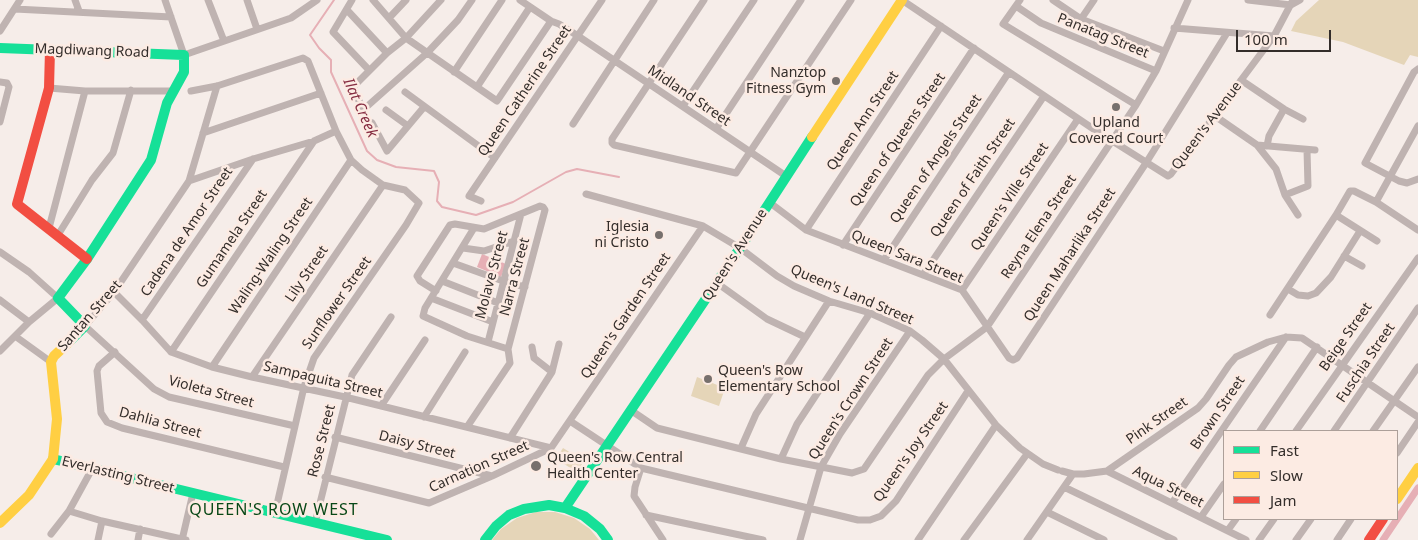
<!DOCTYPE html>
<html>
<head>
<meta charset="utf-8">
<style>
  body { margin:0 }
  #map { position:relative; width:1418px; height:540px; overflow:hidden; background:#f6ede9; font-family:"Noto Sans",sans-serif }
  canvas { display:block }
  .legend { position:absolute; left:1223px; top:430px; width:175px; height:90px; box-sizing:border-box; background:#fcebe3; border:1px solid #ac9f99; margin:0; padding:6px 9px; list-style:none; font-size:15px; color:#332d2a }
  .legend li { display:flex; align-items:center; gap:10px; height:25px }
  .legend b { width:25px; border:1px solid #ac9f99 }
  .scale { position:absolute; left:1236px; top:30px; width:95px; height:22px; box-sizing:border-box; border:2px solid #332d2a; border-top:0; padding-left:6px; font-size:15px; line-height:18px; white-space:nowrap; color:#332d2a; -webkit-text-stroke:4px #fcebe3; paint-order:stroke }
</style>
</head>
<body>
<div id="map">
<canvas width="1418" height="540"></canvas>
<ul class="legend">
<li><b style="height:6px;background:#16e098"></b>Fast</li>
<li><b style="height:6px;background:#ffcf43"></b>Slow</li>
<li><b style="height:6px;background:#f24e42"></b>Jam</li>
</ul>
<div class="scale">100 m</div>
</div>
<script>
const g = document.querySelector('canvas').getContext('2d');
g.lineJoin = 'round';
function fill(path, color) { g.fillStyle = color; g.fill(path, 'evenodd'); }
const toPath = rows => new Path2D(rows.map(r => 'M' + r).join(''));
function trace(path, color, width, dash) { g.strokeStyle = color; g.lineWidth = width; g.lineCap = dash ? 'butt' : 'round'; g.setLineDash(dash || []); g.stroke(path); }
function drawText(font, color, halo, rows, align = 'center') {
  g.font = font + ' "Noto Sans",sans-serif'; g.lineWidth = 5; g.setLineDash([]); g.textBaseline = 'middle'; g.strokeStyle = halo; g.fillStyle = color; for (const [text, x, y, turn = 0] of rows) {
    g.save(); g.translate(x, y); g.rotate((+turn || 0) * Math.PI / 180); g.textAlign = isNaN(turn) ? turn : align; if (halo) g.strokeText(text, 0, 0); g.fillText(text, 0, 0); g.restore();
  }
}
const green = toPath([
  [1319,0,1418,0,1418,57,1410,55,1404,65,1343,42,1291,31,1296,21],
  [697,377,725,388,719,406,691,396],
  [563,448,584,461,577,472,556,459],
  [536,512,555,512,574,518,590,529,599,540,492,540,501,529,517,518]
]);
const water = toPath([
  [482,254,506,264,501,277,477,267]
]);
const stream = toPath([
  [334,0,310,35,319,48,331,60,331,72,367,151,377,160,396,167,434,171,439,182,437,201,442,207,476,215,513,202,566,172,577,169,619,177]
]);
const canal = toPath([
  [1383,540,1418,488]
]);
const street = toPath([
  [75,0,79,11],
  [165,0,184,55,291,18,317,0],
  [208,0,224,41],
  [247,0,257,29],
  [352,0,333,32,369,70],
  [373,0,406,38,497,101,551,21],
  [441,0,406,38,387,53,353,87,363,110,427,53,458,20,472,0],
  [520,0,551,21,559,24,578,36,786,176],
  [704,0,612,139,612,143,614,145,736,173,851,0],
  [902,0,1095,130,1168,176,1171,174,1274,36,1293,0],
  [1020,0,1003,24,1136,105],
  [1053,0,1081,19,1164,51],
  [1248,0,1291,5,1300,0],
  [1016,6,1041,23,1156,71],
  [15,9,171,17],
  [347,10,387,53],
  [389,18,406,0],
  [1081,19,1094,0],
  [1174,28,1274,36],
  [0,31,20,0],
  [1418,69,1414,72,1365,163,1399,181,1407,183,1418,179],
  [454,72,502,0],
  [1241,80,1284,109,1303,119],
  [0,82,7,83,9,87,0,122],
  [217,86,189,181,114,292,85,326,154,389,169,397,295,426],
  [477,87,530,7],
  [49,88,85,91,173,91],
  [191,91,217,86,303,58,308,61,336,131,351,160,362,170,383,185,405,190,419,203,406,225,314,358,304,387,275,513],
  [405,92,495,158],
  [683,106,754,0],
  [386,110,408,126],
  [1215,116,1257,145,1276,169,1285,195,1308,186,1307,150],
  [372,123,387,151,424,107],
  [573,124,654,0],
  [716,129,801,0],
  [203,133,321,93],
  [1257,145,1315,150],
  [1267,146,1269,136,1284,109],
  [189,181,253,159,314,141,336,131],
  [586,194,703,226,740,248,777,276,794,286,829,301,870,313,910,331,922,340,944,359,996,425,1020,448,1043,464,1058,470],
  [1285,195,1298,215],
  [481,201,469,196,602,0],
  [769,202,806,230,962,290,1009,358,1013,360,1017,358,1146,163,1227,33],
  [1376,202,1418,126],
  [1336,215,1377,241],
  [49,228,85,91],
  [474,228,425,308,423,316,467,336,508,349],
  [806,230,941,26],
  [58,235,92,180,113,153,131,90],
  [843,245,974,48],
  [463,248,484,251,514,241],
  [0,252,29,272,58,298,29,322,0,351],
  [1344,256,1362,266],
  [884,260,1009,72],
  [453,263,503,281,525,287],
  [923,275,1044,96],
  [442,281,498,303],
  [717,283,767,319,805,337],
  [1288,289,1298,295,1308,296,1316,293,1331,277,1360,231],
  [962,290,1078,119],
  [436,291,420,281,417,276,450,225,455,224,484,229,540,206,543,207,545,210,508,349,510,363,467,427],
  [114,292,142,320,171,352,212,367,252,377,345,397,551,448],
  [431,298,493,322],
  [0,300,29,322],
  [1270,315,1336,215,1350,191,1354,191,1376,202,1418,230],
  [142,320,253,159],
  [15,336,51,362],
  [488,342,521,214],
  [532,347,534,358,552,372],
  [115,352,99,366,97,371,101,413,107,422,122,428,284,467],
  [171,352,314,141],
  [212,367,351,160],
  [252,377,383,185],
  [381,406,425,340],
  [632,411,657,428,781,459,852,473,864,469,928,375,944,359,987,327,1136,105,1156,71,1188,0],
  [424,417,465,352],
  [570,421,641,468,858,520,870,520,881,516,896,501,968,391],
  [1260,431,1317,347],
  [1296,431,1418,258],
  [1334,431,1418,308],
  [1373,431,1418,367],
  [335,437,492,476],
  [510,438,552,372,559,344],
  [741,448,756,414,829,301],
  [1397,453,1418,422],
  [781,459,797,424,870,313],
  [641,468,635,487,634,496,663,540],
  [1062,471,1073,474,1084,474,1107,471,1198,408,1206,399,1229,365,1236,357,1268,342,1286,337,1302,338,1418,417],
  [1107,471,1246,540],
  [325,477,429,503,492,476,551,448,703,226],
  [1064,487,1174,540],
  [1172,503,1286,337],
  [69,511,102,521,186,540],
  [1047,512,1104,540],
  [646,515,763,540],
  [1201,517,1224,484],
  [315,523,352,375,391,317],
  [1228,530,1236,519],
  [51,534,69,511,92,469],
  [98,540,102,521],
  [138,540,140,529],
  [182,540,193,493],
  [800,540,821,467,840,434,910,331],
  [918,540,996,425],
  [964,540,1027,454],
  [1027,540,1073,474],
  [1259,540,1274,519],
  [1296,540,1311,519],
  [1337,540,1351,519]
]);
const fast = toPath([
  [0,48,184,55,184,72,167,103,151,160,87,259,58,298,85,326,70,341],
  [53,459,387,540],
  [565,508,740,248,812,137],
  [485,540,496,526,509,515,524,509,549,505,565,508,584,516,600,529,608,540]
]);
const slow = toPath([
  [812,137,902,0],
  [1397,499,1418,468],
  [0,523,29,495,53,459,57,419,51,362,54,356,70,341]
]);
const jam = toPath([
  [50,50,49,88,17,204,87,259],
  [1369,540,1383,519]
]);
const markers = [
  [836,81,5,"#77706d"],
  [1116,107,5,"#77706d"],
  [659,235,5,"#77706d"],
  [708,379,5,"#77706d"],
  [536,466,6,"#77706d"]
];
const streetNames = [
  ["Panatag Street",1103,36,22],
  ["Magdiwang Road",92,51,2],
  ["Queen Catherine Street",525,91,-56],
  ["Midland Street",689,96,34],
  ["Queen Ann Street",863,121,-56],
  ["Queen's Avenue",1207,126,-53],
  ["Queen of Queens Street",898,140,-56],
  ["Queen of Angels Street",936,159,-56],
  ["Queen of Faith Street",973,178,-56],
  ["Queen's Ville Street",1010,197,-56],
  ["Reyna Elena Street",1039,227,-56],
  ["Cadena de Amor Street",187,232,-56],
  ["Gumamela Street",232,239,-56],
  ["Queen's Avenue",735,255,-57],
  ["Queen Maharlika Street",1070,255,-57],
  ["Waling-Waling Street",271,256,-56],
  ["Queen Sara Street",907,257,22],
  ["Lily Street",307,274,-56],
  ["Molave Street",492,275,-75],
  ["Narra Street",515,277,-75],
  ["Queen's Land Street",852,295,23],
  ["Sunflower Street",337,303,-55],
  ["Santan Street",90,316,-49],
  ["Queen's Garden Street",626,316,-56],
  ["Beige Street",1346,337,-55],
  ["Fuschia Street",1366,363,-56],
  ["Sampaguita Street",323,380,13],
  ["Violeta Street",211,392,15],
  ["Queen's Crown Street",851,399,-57],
  ["Brown Street",1218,413,-56],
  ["Pink Street",1157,421,-35],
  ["Dahlia Street",160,423,15],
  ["Rose Street",322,441,-76],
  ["Daisy Street",417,445,14],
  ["Queen's Joy Street",911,452,-55],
  ["Carnation Street",479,467,-24],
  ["Everlasting Street",118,475,14],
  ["Aqua Street",1168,487,26]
];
const poiNames = [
  ["Nanztop",826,73],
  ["Fitness Gym",826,89],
  ["Upland",1116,123,"center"],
  ["Covered Court",1116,139,"center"],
  ["Iglesia",649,227],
  ["ni Cristo",649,243],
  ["Queen's Row",718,371,"left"],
  ["Elementary School",718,387,"left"],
  ["Queen's Row Central",547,458,"left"],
  ["Health Center",547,474,"left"]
];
const waterNames = [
  ["Ilat Creek",360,108,66]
];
const quarterNames = [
  ["QUEEN'S ROW WEST",274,510]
];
fill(green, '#e5d5b8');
fill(water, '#e6afb5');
trace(stream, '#e6afb5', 2);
trace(canal, '#e6afb5', 7);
trace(street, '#bfb3b1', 7);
trace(fast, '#16e098', 10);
trace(slow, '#ffcf43', 10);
trace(jam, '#f24e42', 10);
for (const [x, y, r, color] of markers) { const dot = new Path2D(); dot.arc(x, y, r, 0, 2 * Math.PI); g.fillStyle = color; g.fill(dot); trace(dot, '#fcebe3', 2); }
drawText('14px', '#332d2a', '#fcebe3', streetNames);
drawText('14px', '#332d2a', '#fcebe3', poiNames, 'right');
drawText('italic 15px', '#872e42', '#fcebe3', waterNames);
g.letterSpacing = '1px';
drawText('16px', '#094817', '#fcebe3', quarterNames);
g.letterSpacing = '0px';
</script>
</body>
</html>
